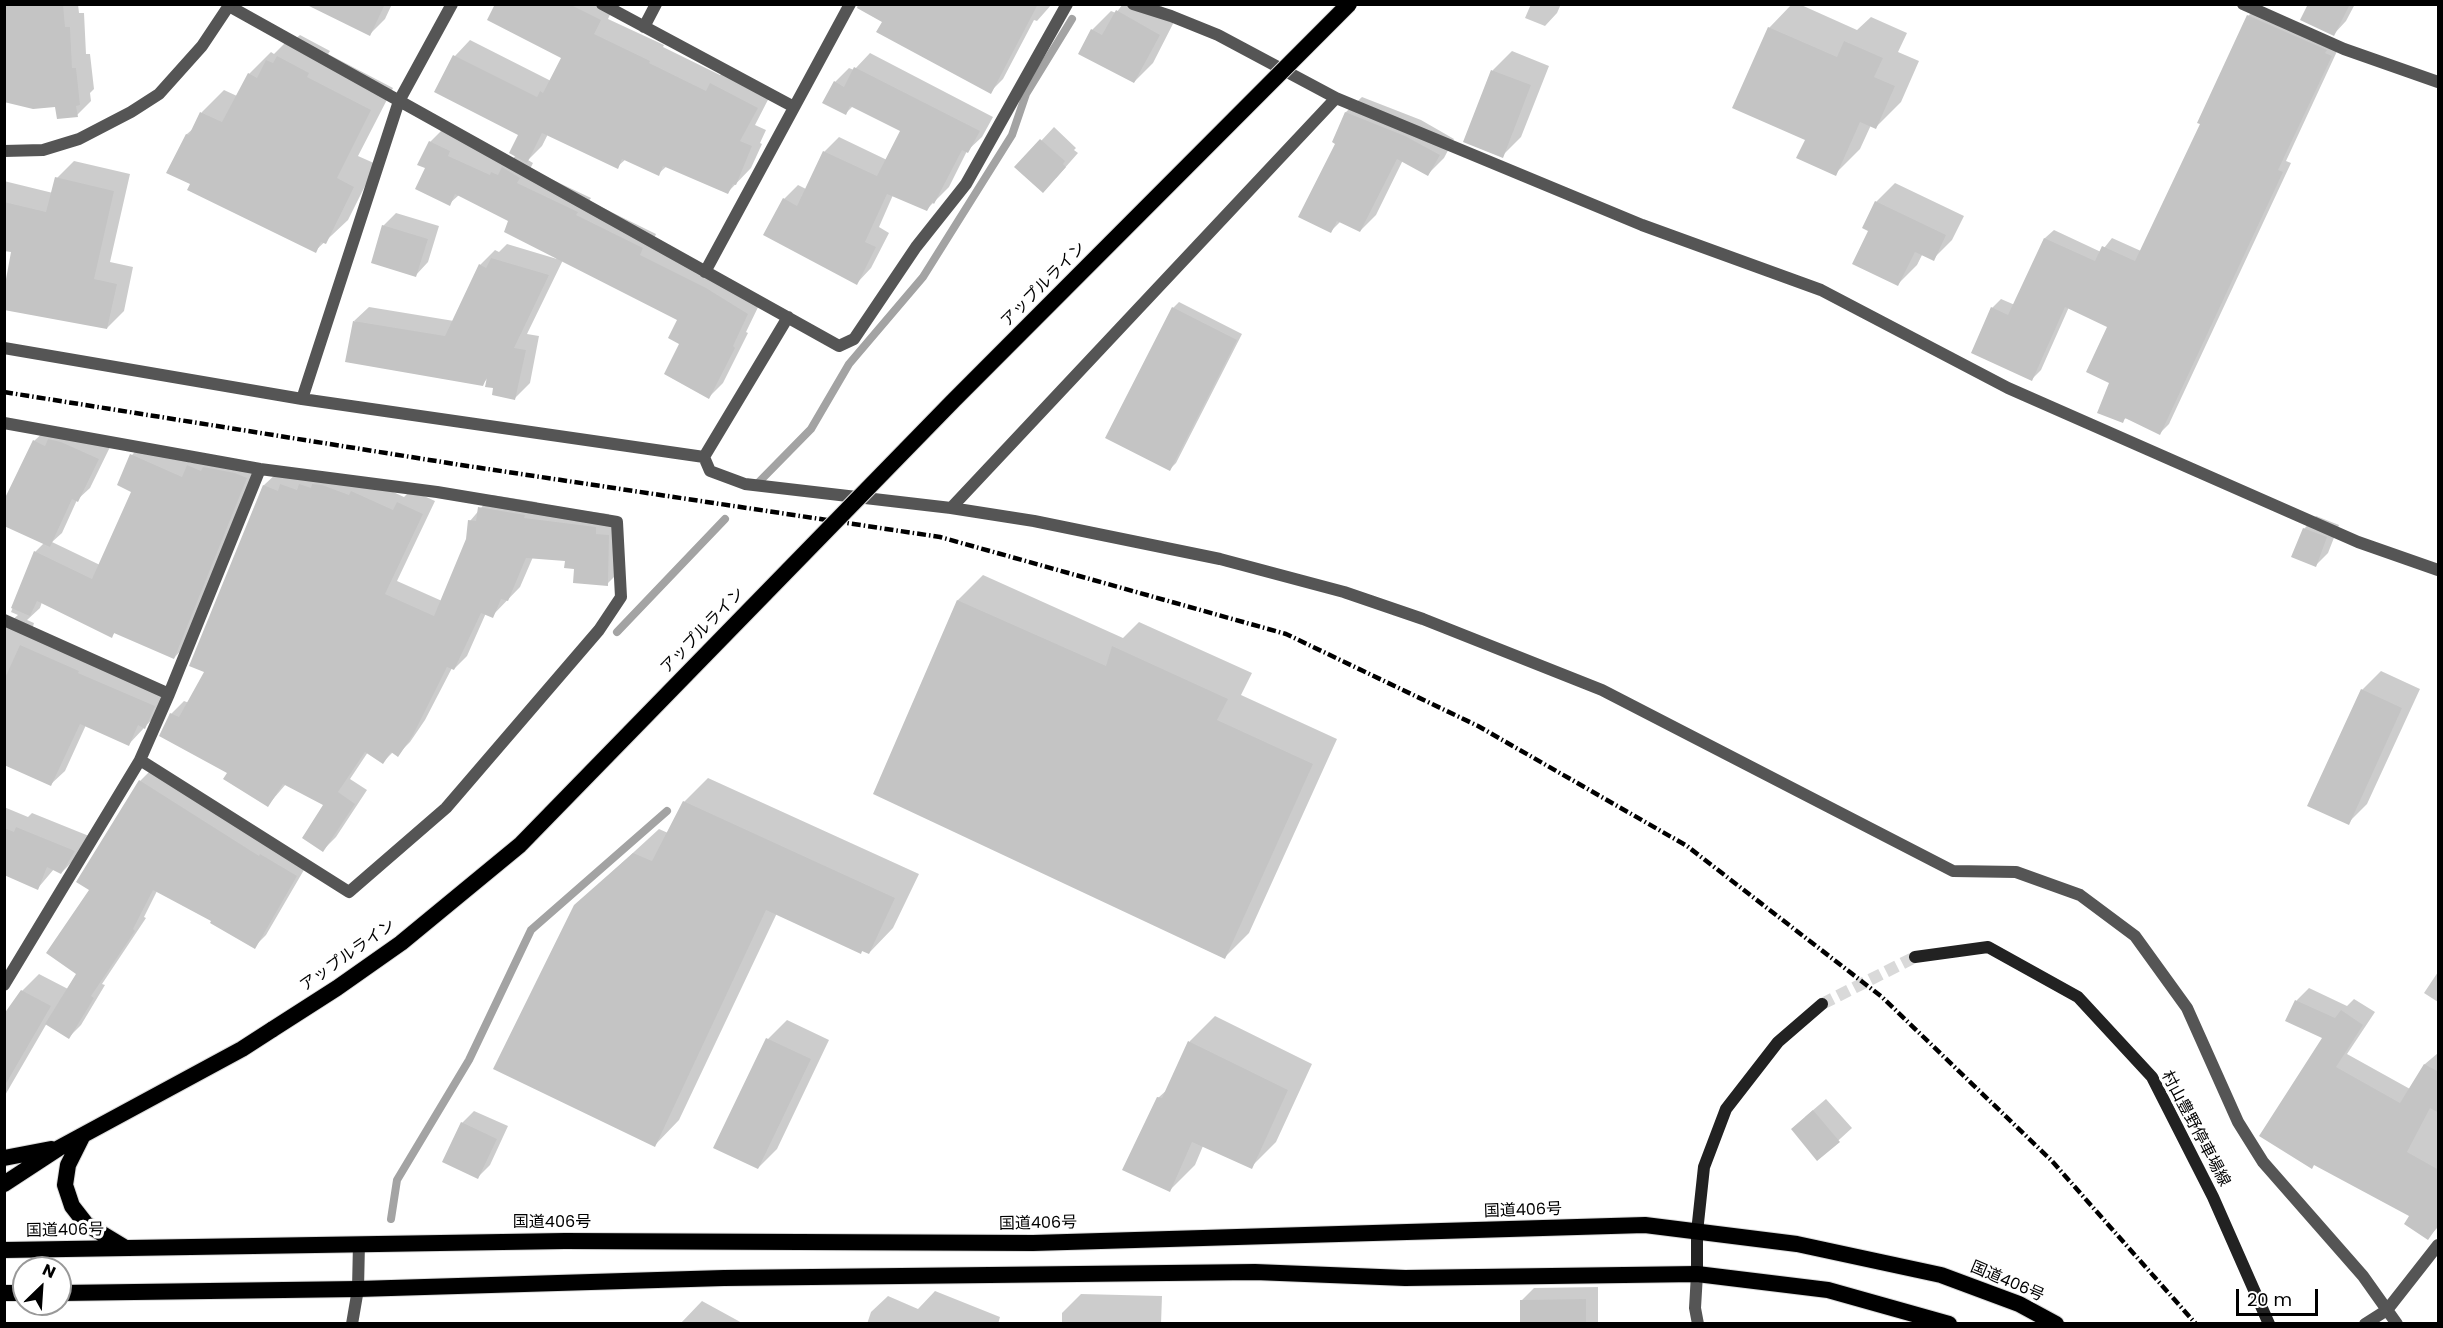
<!DOCTYPE html>
<html>
<head>
<meta charset="utf-8">
<style>
  body { margin:0 }
  #map { position:relative; width:2443px; height:1328px; overflow:hidden; background:#fff; font-family:Poppins,sans-serif }
  canvas { display:block }
  .frame { position:absolute; inset:0; border:6px solid #000; pointer-events:none }
  .north { position:absolute; left:12px; top:1256px; width:60px; height:60px; box-sizing:border-box; background:#fff; border:2px solid #999; border-radius:50%; rotate:25deg; font-size:16px; font-weight:700; line-height:24px; text-align:center; color:#000 }
  .north::after { content:''; display:block; margin:auto; width:21px; height:27px; background:#000; clip-path:polygon(50% 0,100% 100%,50% 72%,0 100%) }
  .scale { position:absolute; left:2236px; top:1289px; width:82px; height:27px; box-sizing:border-box; border:3px solid #000; border-top:0; padding-left:8px; font-size:18px; line-height:21px; white-space:nowrap; color:#000; -webkit-text-stroke:4px #fff; paint-order:stroke }
</style>
</head>
<body>
<div id="map">
<canvas width="2443" height="1328"></canvas>
<div class="frame"></div>
<div class="north">N</div>
<div class="scale">20 m</div>
</div>
<script>
const g = document.querySelector('canvas').getContext('2d');
g.lineJoin = 'round';
function fill(path, color) { g.fillStyle = color; g.fill(path, 'evenodd'); }
const toPath = rows => new Path2D(rows.map(r => 'M' + r).join(''));
function trace(path, color, width, dash) { g.strokeStyle = color; g.lineWidth = width; g.lineCap = dash ? 'butt' : 'round'; g.setLineDash(dash || []); g.stroke(path); }
function drawText(font, color, halo, rows, align = 'center') {
  g.font = font + ' Poppins,"Noto Sans JP",sans-serif'; g.lineWidth = 6; g.setLineDash([]); g.textBaseline = 'middle'; g.strokeStyle = halo; g.fillStyle = color; for (const [text, x, y, turn = 0] of rows) {
    g.save(); g.translate(x, y); g.rotate((+turn || 0) * Math.PI / 180); g.textAlign = isNaN(turn) ? turn : align; if (halo) g.strokeText(text, 0, 0); g.fillText(text, 0, 0); g.restore();
  }
}
const shadow = toPath([
  [4,4,78,4,79,13,84,13,86,54,90,54,94,89,90,93,91,101,77,115,57,105],
  [308,4,392,4,385,19,370,34],
  [496,4,615,4,608,19,664,45,663,47,720,75,727,68,772,92,755,125,766,130,760,143,762,144,751,168,728,192,667,166,658,174,626,159,617,167,548,134,542,146,528,160,533,163,530,169,591,198,589,201,656,234,653,241,762,299,746,332,748,333,723,383,709,397,681,343,679,320,563,260,527,334,539,336,530,383,515,398,495,387,488,378,482,384,354,321,369,307,454,321,480,265,495,250,499,252,507,244,557,259,510,221,459,195,449,204,427,168,430,142,444,128,511,161,516,155,520,134,436,92,455,56,470,40,551,81,563,57],
  [882,4,1052,4,1037,21,1034,20,1003,79,990,92,884,21],
  [1123,4,1158,4,1177,16,1153,63,1134,82,1092,30,1111,11,1116,13],
  [1531,4,1561,4,1557,13,1545,26,1525,18],
  [1792,4,1799,4,1857,30,1871,17,1907,33,1898,52,1919,61,1901,102,1876,127,1871,125,1860,149,1835,174,1807,139,1734,107,1769,28],
  [2310,4,2355,4,2346,21,2334,34],
  [2257,8,2339,47,2286,161,2291,163,2169,424,2160,433,2126,418,2122,421,2111,383,2109,326,2069,307,2041,370,2032,379,1992,308,2001,299,2015,305,2045,238,2054,230,2101,252,2112,238,2141,251,2202,123,2248,16],
  [300,35,330,51,328,54,393,88,358,156,376,164,348,220,315,251,192,184,187,134,195,127,202,112,224,90,237,96,249,74,271,52,274,54,290,38,294,40],
  [1512,51,1549,66,1521,137,1502,156,1465,141,1493,70],
  [870,53,993,117,982,137,967,151,949,187,927,209,893,195,879,227,889,233,871,268,857,283,784,199,798,185,806,189,824,152,839,137,887,160,902,131,853,106,846,113,835,82,849,68,854,70],
  [1362,97,1421,120,1454,139,1444,158,1428,174,1403,160,1376,215,1360,231,1341,221,1331,231,1337,143,1334,141,1346,112],
  [1054,127,1076,148,1074,150,1078,153,1056,178,1017,167],
  [74,161,130,174,110,262,133,267,124,311,107,328,12,251,4,249,4,181,53,193,57,178],
  [1895,183,1964,216,1952,240,1933,259,1923,253,1917,265,1898,284,1870,230,1864,227,1876,202],
  [396,213,439,226,428,262,416,275,383,226],
  [1179,302,1242,334,1176,463,1170,469,1173,308],
  [47,429,110,447,90,488,77,500,62,533,52,542,100,565,133,491,132,455,144,442,191,463,200,454,259,466,186,645,174,658,115,632,112,636,42,602,40,608,27,620,34,623,32,630,167,693,158,713,129,744,86,725,65,771,51,784,4,762,4,627,18,615,11,612,35,552,44,543,34,441],
  [277,473,365,479,404,497,411,490,435,501,397,581,442,601,467,540,470,521,492,495,537,502,537,505,609,514,608,522,622,523,620,571,607,584,575,568,566,559,533,557,520,587,492,616,486,613,467,656,454,669,452,668,425,720,410,742,397,755,393,752,383,762,368,752,350,779,367,790,336,837,323,850,325,805,286,784,268,805,229,773,171,714,184,701,189,703,206,672,264,485],
  [2316,516,2339,525,2328,553,2316,565,2304,529],
  [983,575,1123,638,1139,622,1252,673,1241,695,1337,739,1249,933,1224,958,875,793,958,600],
  [2381,671,2420,689,2367,804,2348,823,2362,690],
  [152,769,308,863,266,935,254,947,213,920,157,891,144,917,146,918,102,984,105,985,81,1025,69,1037,47,1023,4,1097,4,1016,22,991,39,974,68,989,78,973,92,889,140,781],
  [708,778,919,874,893,928,869,953,863,950,861,952,777,913,679,1120,655,1145,575,906,659,829,668,833,684,802],
  [4,807,28,817,32,813,89,836,76,858,61,873,54,869,38,888,4,874],
  [2438,972,2438,1002,2424,993],
  [2309,988,2347,1006,2354,999,2375,1012,2347,1054,2410,1089,2425,1064,2438,1053,2438,1227,2428,1238,2411,1216,2315,1164,2325,1038,2287,1020,2297,1000],
  [1215,1016,1312,1064,1276,1142,1251,1167,1203,1146,1195,1165,1170,1190,1158,1098,1169,1088,1190,1041],
  [787,1020,829,1040,777,1149,758,1168,715,1147,768,1039],
  [1826,1099,1852,1128,1818,1159,1805,1117],
  [474,1111,508,1126,490,1165,478,1177,462,1123],
  [1598,1287,1598,1324,1522,1324,1522,1300,1534,1288],
  [935,1291,1000,1317,998,1324,867,1324,871,1312,888,1296,918,1309],
  [1081,1294,1162,1296,1161,1324,1062,1324,1062,1313],
  [702,1301,744,1324,680,1324]
]);
const stream = toPath([
  [756,485,811,429,849,364,923,277,1012,135,1026,94,1072,19],
  [617,632,725,519],
  [391,1219,397,1180,469,1060,531,930,667,811]
]);
const building = toPath([
  [4,4,63,4,65,27,70,27,72,68,76,68,80,105,76,106,78,117,57,119,55,107,33,109,4,102],
  [305,4,385,4,370,36],
  [495,4,569,4,601,20,594,34,650,61,649,63,706,91,710,83,758,108,740,141,752,146,736,185,733,184,728,194,663,166,659,176,622,159,618,169,542,133,527,163,509,153,518,135,434,92,453,55,537,97,540,91,543,93,561,58,487,20],
  [858,4,1038,4,991,94,876,32,882,22,857,8],
  [2308,4,2350,4,2334,36,2300,20],
  [1116,10,1160,35,1134,83,1078,54,1091,29,1102,35],
  [2247,15,2327,50,2325,53,2332,56,2278,170,2283,172,2160,435,2125,418,2123,423,2097,413,2109,383,2086,372,2107,327,2065,307,2032,381,1971,353,1991,307,2008,315,2044,238,2095,261,2102,246,2135,261,2200,124,2197,123],
  [1768,27,1837,57,1844,41,1883,58,1874,77,1895,86,1876,129,1860,122,1836,176,1796,158,1805,140,1732,108],
  [277,56,309,73,307,77,371,110,337,178,354,187,326,244,321,242,316,253,187,190,190,184,166,173,186,134,189,135,200,112,222,122,248,73,257,78,266,60,273,63],
  [854,67,980,131,968,153,962,150,934,204,932,202,927,211,887,194,865,242,876,247,857,285,763,235,783,198,797,206,823,151,877,176,900,131,850,106,846,115,822,103,834,81,844,87],
  [1491,70,1531,85,1503,158,1463,142],
  [1345,112,1405,136,1440,155,1428,176,1397,159,1360,232,1337,221,1331,233,1298,217,1335,144,1332,142],
  [1040,139,1065,161,1063,164,1066,167,1043,193,1014,167],
  [429,141,450,151,448,156,490,175,491,172,498,175,502,167,520,178,517,183,578,212,576,215,643,248,640,255,706,288,748,314,733,346,735,348,709,399,664,374,679,344,668,338,677,320,504,232,508,221,455,194,450,206,415,189,425,168,417,165],
  [55,177,114,191,94,279,117,284,107,329,4,310,4,290,11,252,4,251,4,202,46,212],
  [1875,201,1946,235,1934,261,1915,252,1898,286,1852,264,1868,231,1862,228],
  [382,225,428,239,416,277,371,263],
  [491,258,549,275,514,348,526,350,515,400,492,395,493,388,485,387,487,377,483,386,345,362,353,321,445,336,479,264,486,268],
  [1172,307,1237,340,1170,471,1105,438],
  [48,439,61,442,99,459,78,502,72,499,50,547,4,526,4,500,33,440,45,446],
  [130,454,182,477,187,465,201,471,203,467,235,473,247,478,174,659,114,633,112,638,37,601,30,616,11,608,34,551,92,579,131,492,117,485],
  [280,484,297,490,299,484,311,488,312,484,322,485,349,495,351,491,393,510,397,502,423,514,385,594,434,616,466,539,468,520,476,521,478,507,525,515,524,518,596,527,596,534,609,535,608,586,573,583,574,569,564,568,565,561,526,558,508,601,501,599,493,618,481,613,454,670,447,667,413,735,398,757,391,752,383,764,365,752,338,792,355,804,323,852,302,838,323,805,283,784,268,807,223,779,227,773,159,736,170,713,179,717,204,672,189,666,263,485,278,491],
  [2303,528,2327,537,2316,567,2291,557],
  [957,600,1106,666,1112,646,1228,699,1217,720,1313,764,1225,959,873,794],
  [20,645,79,671,78,673,155,706,145,729,138,725,129,746,80,724,51,786,4,765,4,680],
  [2361,689,2402,708,2349,825,2307,806],
  [139,780,259,856,260,854,297,876,255,949,210,923,211,921,153,890,133,929,135,931,91,996,94,998,69,1039,45,1024,76,974,46,953,89,890,76,882],
  [683,801,895,898,869,954,862,951,861,954,766,910,655,1147,493,1069,574,905,633,853,652,861],
  [16,827,75,851,61,874,47,867,38,890,4,875,4,828,14,832],
  [21,990,51,1006,4,1087,4,1014],
  [2295,1000,2335,1018,2341,1010,2363,1025,2336,1067,2400,1103,2424,1064,2439,1072,2439,1113,2430,1108,2407,1152,2439,1170,2439,1224,2428,1240,2404,1224,2409,1216,2314,1165,2312,1169,2259,1136,2322,1038,2285,1021],
  [766,1038,811,1059,758,1169,713,1148],
  [1188,1041,1288,1090,1252,1169,1192,1142,1170,1192,1122,1170,1157,1097,1162,1098],
  [1813,1110,1840,1142,1817,1161,1791,1129],
  [461,1122,497,1139,478,1179,442,1162],
  [1586,1299,1586,1323,1520,1323,1520,1300]
]);
const secondaryTunnel = toPath([
  [1822,1004,1915,957]
]);
const minor = toPath([
  [602,4,794,107],
  [1133,4,1171,16,1218,35,1336,98,1642,225,1821,290,2008,388,2358,542,2438,570],
  [2243,4,2344,49,2438,82],
  [229,6,839,346,854,339,916,247,966,184,1067,4],
  [644,27,656,4],
  [705,272,850,4],
  [4,348,302,399,704,457],
  [302,399,399,101,452,4],
  [4,423,260,469,437,492,617,522,621,597,599,630,446,808,349,892,140,760,169,694,260,469],
  [704,457,710,471,745,484,951,508,1336,98],
  [704,457,788,317],
  [951,508,1034,521,1220,559,1344,592,1423,619,1602,690,1953,871,2016,872,2080,895,2135,936,2187,1008,2238,1122,2263,1162,2363,1276,2397,1324],
  [4,620,169,694],
  [4,985,140,760],
  [352,1324,358,1289,359,1243],
  [2365,1324,2387,1310,2438,1245]
]);
const tertiary = toPath([
  [4,151,43,150,79,139,131,112,159,94,202,46,230,4],
  [1697,1274,1695,1308,1698,1324]
]);
const secondary = toPath([
  [1915,957,1988,947,2078,997,2152,1077,2213,1197,2269,1324],
  [1697,1274,1697,1232,1704,1167,1726,1109,1778,1042,1822,1004]
]);
const trunk = toPath([
  [83,1135,68,1165,65,1185,72,1206,86,1224,124,1247],
  [4,1158,51,1149],
  [4,1184,59,1148,242,1049,273,1029],
  [4,1250,565,1241,1033,1243,1645,1225,1797,1244,1941,1275,2019,1304,2056,1324],
  [4,1293,24,1293],
  [60,1293,358,1289,724,1278,1255,1272,1405,1278,1697,1274,1828,1290,1949,1324]
]);
const rail = toPath([
  [4,392,461,465,940,537,1286,634,1478,726,1687,846,1882,997,2051,1160,2196,1324]
]);
const trunkBridge = toPath([
  [273,1029,337,988,401,943,520,845,954,400,1349,4]
]);
const streetNames = [
  ["アップルライン",1044,285,-45],
  ["アップルライン",703,631,-46],
  ["アップルライン",348,956,-35],
  ["村山豊野停車場線",2195,1129,62],
  ["国道406号",1523,1211,-2],
  ["国道406号",552,1223],
  ["国道406号",1038,1224,-1],
  ["国道406号",65,1231,-1],
  ["国道406号",2007,1282,23]
];
fill(shadow, '#0003');
trace(stream, '#a3a3a3', 8);
fill(building, '#c4c4c4');
trace(secondaryTunnel, '#d9d9d9', 12, [12, 6]);
trace(trunk, '#dbdbdb', 18);
trace(minor, '#555', 12);
trace(tertiary, '#555', 12);
trace(secondary, '#222', 12);
trace(trunk, '#000', 16);
trace(rail, '#000', 4.5, [9, 3, 1.5, 3]);
trace(trunkBridge, '#dbdbdb', 18, []);
trace(trunkBridge, '#000', 16);
drawText('16px', '#000', '#fff', streetNames);
</script>
</body>
</html>
